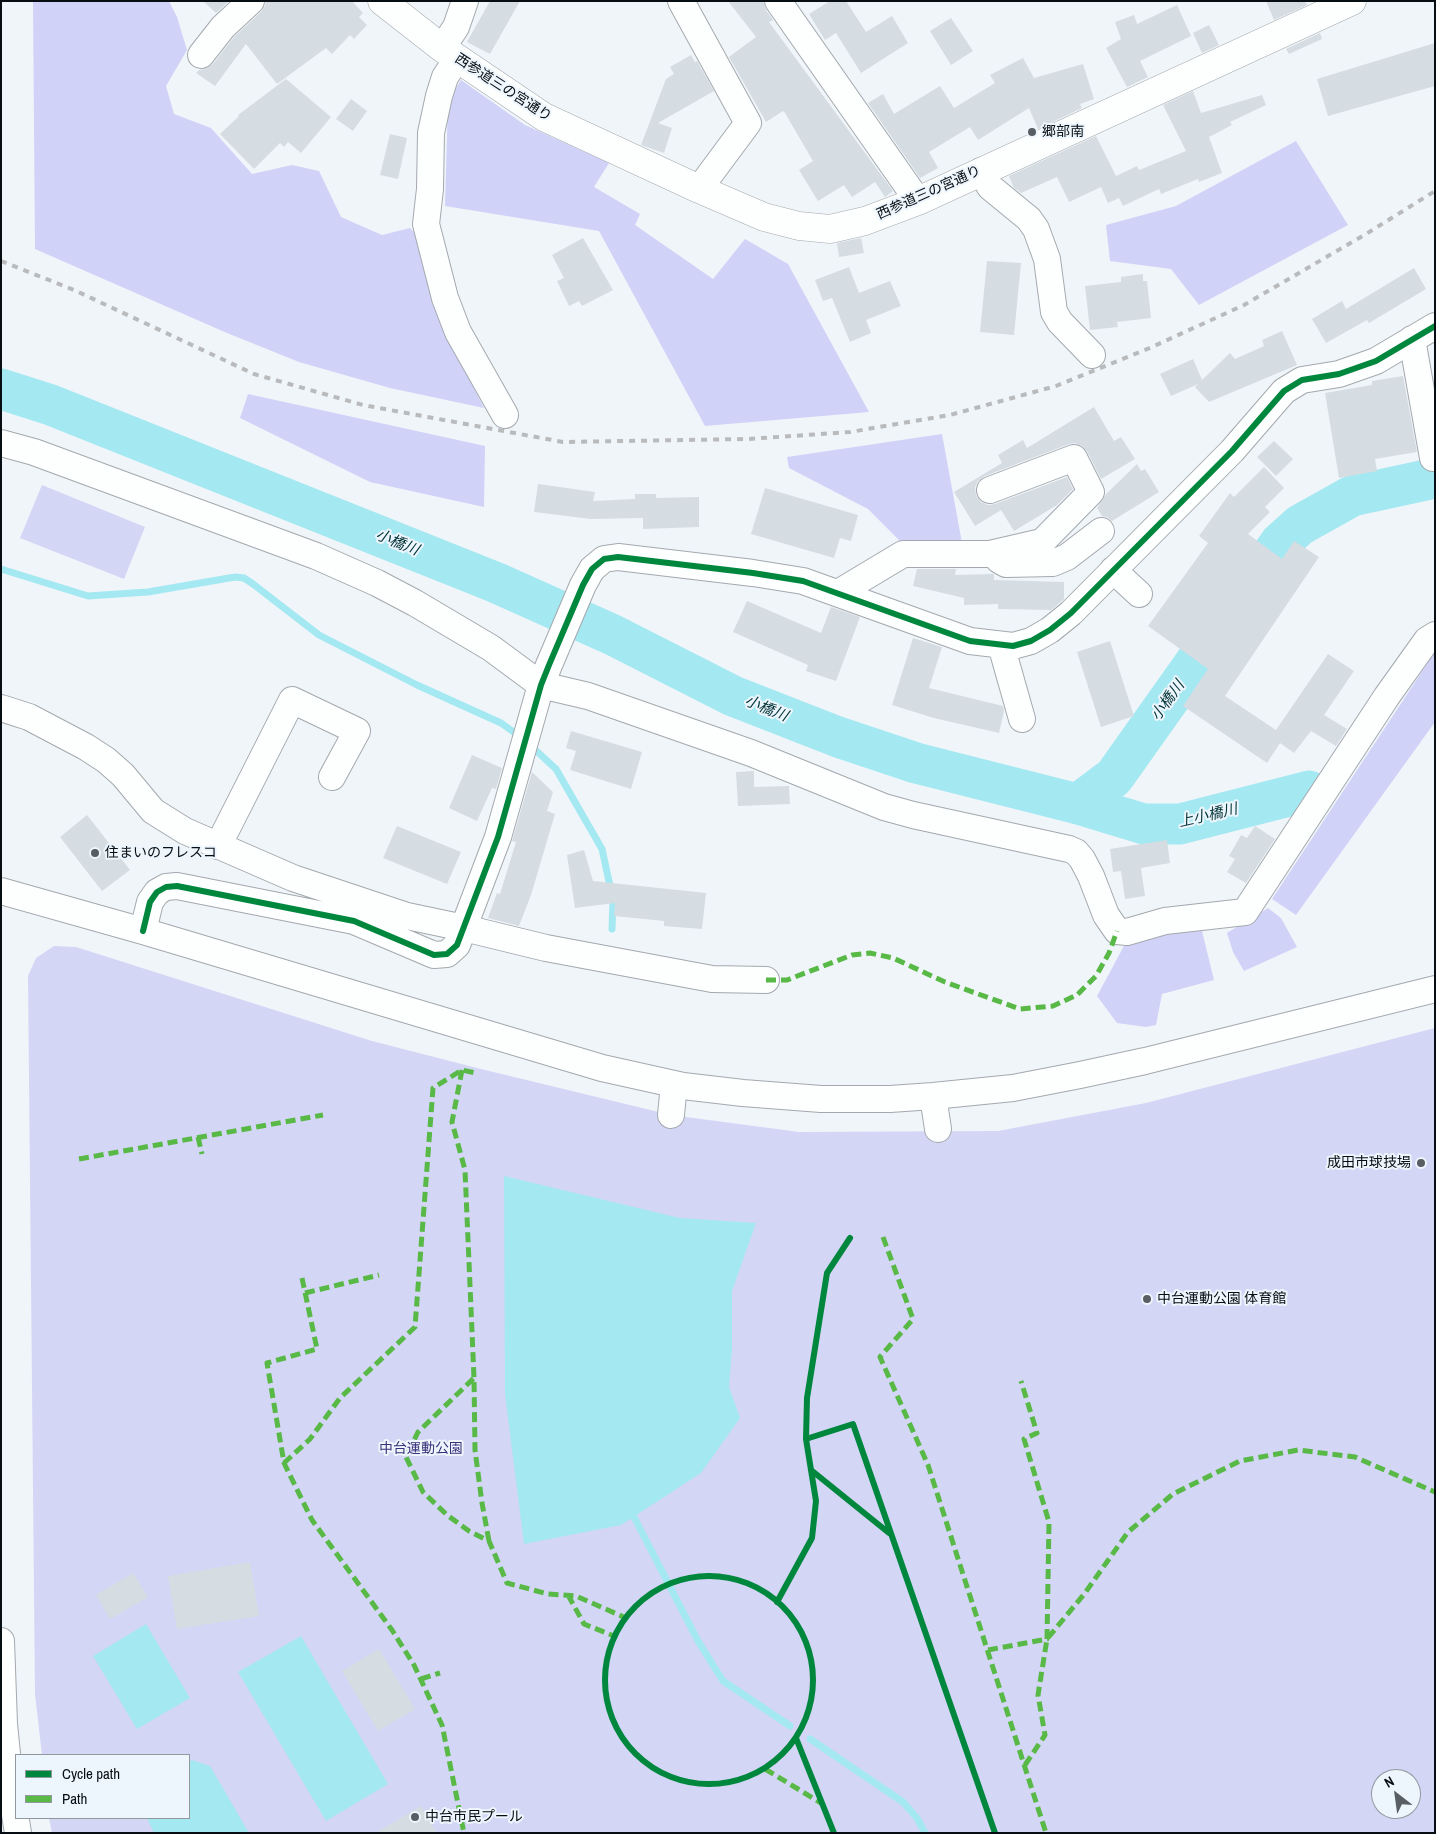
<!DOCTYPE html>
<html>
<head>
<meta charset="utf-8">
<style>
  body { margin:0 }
  #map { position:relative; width:1436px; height:1834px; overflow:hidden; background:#f0f5fa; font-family:"Archivo Narrow",sans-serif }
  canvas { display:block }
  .frame { position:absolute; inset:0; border:2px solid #060d13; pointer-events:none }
  .legend { position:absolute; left:15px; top:1754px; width:175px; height:65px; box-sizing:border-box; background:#edf6fd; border:1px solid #91999f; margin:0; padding:6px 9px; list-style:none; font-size:15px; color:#060d13 }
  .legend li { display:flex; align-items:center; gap:10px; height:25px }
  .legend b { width:25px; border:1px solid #91999f }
  .north { position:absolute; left:1371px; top:1769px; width:50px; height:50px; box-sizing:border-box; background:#edf6fd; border:1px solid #91999f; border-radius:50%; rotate:330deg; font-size:14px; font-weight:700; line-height:20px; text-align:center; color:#060d13 }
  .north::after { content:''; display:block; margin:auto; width:18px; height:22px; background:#585e64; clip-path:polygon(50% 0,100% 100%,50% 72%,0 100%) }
</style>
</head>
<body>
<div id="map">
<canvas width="1436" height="1834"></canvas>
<div class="frame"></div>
<ul class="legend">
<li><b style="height:6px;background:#00873e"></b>Cycle path</li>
<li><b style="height:6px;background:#58b947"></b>Path</li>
</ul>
<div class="north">N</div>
</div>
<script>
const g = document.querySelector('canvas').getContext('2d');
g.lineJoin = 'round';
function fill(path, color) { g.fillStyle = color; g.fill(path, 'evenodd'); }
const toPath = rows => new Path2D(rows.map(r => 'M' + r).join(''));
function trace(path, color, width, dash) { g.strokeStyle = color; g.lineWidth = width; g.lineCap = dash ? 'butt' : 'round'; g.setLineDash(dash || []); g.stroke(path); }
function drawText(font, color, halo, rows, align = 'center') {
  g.font = font + ' "Archivo Narrow","Noto Sans JP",sans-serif'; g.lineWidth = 4; g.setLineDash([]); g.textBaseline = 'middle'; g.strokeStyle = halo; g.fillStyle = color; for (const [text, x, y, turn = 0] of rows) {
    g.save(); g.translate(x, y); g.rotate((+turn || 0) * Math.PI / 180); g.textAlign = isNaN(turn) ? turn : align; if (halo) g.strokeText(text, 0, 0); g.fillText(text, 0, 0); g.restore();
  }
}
const green = toPath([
  [42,485,145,527,124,579,20,538],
  [54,946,76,947,372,1041,477,1068,671,1115,799,1132,998,1131,1146,1103,1435,1028,1435,1833,52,1833,49,1818,189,1818,189,1755,42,1755,35,1694,28,976,36,958],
  [1381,1779,1411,1779,1411,1809,1381,1809]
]);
const forest = toPath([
  [33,1,169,1,177,17,187,50,166,86,174,114,211,128,252,174,292,165,319,171,341,217,382,235,410,228,418,237,448,338,484,408,390,388,299,362,227,333,35,249],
  [461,80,525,125,609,163,594,187,640,214,635,225,713,279,745,239,788,264,869,412,705,426,599,231,445,206,448,101],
  [1296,141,1348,225,1199,305,1171,269,1110,261,1106,225,1176,206],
  [248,394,485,446,484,507,370,482,240,418],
  [942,434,962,543,905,546,868,509,789,468,787,457],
  [1435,652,1435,722,1296,915,1272,899],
  [1268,908,1281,918,1297,947,1244,971,1233,952,1227,933],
  [1201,927,1214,980,1162,994,1156,1025,1146,1027,1117,1023,1097,996,1125,944]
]);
const water = toPath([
  [504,1176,680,1218,756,1223,732,1291,732,1349,729,1387,740,1418,701,1473,621,1525,524,1544,505,1394],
  [146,1624,190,1698,137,1729,93,1656],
  [301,1636,388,1784,326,1821,238,1672],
  [192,1760,210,1766,249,1833,154,1833,147,1818,189,1818,189,1762]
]);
const stream = toPath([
  [1,569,88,596,148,592,235,577,244,578,253,584,319,635,417,685,501,723,522,738],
  [530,745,556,769,602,849,613,900,612,929],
  [634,1517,698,1641,723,1681,790,1726],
  [810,1739,903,1802,917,1818,925,1833]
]);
const river = toPath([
  [1,389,51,405,497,583,613,635,733,696,838,737,916,763,1078,804,1144,824,1180,824,1309,791],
  [1078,804,1114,777,1280,543,1300,525,1352,496,1435,478]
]);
const building = toPath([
  [203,1,229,1,216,13],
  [266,1,352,1,363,13,359,17,367,25,354,39,350,35,332,54,326,48,277,84,246,44,215,86,196,73,199,70,206,69,213,64,234,37,261,12,265,6],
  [490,1,520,1,490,54,467,42],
  [728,1,763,1,766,10,773,20,769,22,893,191,885,197,875,182,852,197,844,185,818,201,799,170,813,161,785,113,783,111,766,122,729,57,756,37],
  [830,1,846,1,866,32,892,16,908,43,861,73,836,33,825,40,809,14],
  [1266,1,1305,1,1307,5,1274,20],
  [1177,5,1191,36,1140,61,1148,77,1127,87,1106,48,1121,39,1115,22,1134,15,1137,24],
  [951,18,973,51,951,65,930,31],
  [1209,25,1219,45,1202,53,1193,33],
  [1320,33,1322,39,1289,54,1286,49],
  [1435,43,1435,86,1328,116,1317,79],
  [691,55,695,62,697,61,714,91,658,123,672,128,664,153,641,145,666,79,674,74,670,67],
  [1023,58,1034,78,1083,64,1094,99,1080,104,1082,108,1038,129,1029,108,978,140,970,127,929,152,938,168,920,178,868,103,883,94,894,114,940,86,954,108,995,83,990,75],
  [286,79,331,117,301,153,288,142,284,147,280,143,254,169,220,134,239,116,238,115],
  [1193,91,1201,113,1262,95,1266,105,1230,122,1232,125,1209,137,1222,173,1199,182,1198,179,1161,194,1159,189,1123,206,1119,198,1108,203,1101,187,1069,202,1057,177,1021,193,1014,188,1009,176,1096,136,1116,176,1137,166,1139,170,1186,151,1163,105],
  [351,99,367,111,353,131,336,119],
  [390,134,407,138,398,179,380,175],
  [583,238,613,290,582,306,579,301,569,306,557,281,564,278,552,255],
  [861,238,864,253,839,257,837,243],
  [987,261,1021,263,1014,335,980,332],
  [849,267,859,293,890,281,901,306,866,320,871,333,850,342,832,298,823,301,815,280],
  [1414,268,1426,289,1369,323,1367,320,1326,343,1312,319,1342,301,1346,309],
  [1143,274,1143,281,1147,281,1151,318,1117,322,1118,327,1090,330,1085,286,1121,282,1121,277],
  [1282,331,1297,365,1209,402,1195,387,1198,384,1171,396,1160,374,1193,359,1202,380,1230,353,1235,359,1264,346,1262,340],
  [1403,376,1417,452,1375,459,1377,471,1339,478,1325,393,1372,385,1372,381],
  [1094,407,1114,441,1121,437,1135,459,1101,479,1087,451,1082,446,1075,443,1069,444,985,476,978,481,975,487,976,495,981,502,988,505,995,504,1067,477,1073,489,1057,505,1014,531,1001,510,975,526,954,492,1002,463,998,455,1023,440,1027,448],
  [1274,441,1293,459,1276,476,1257,457],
  [1137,464,1141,471,1145,469,1159,492,1112,521,1107,517,1102,516,1097,508,1106,494],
  [1264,467,1284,488,1265,507,1270,512,1248,534,1282,559,1294,541,1319,557,1225,696,1276,730,1328,654,1354,671,1324,715,1347,729,1336,746,1311,731,1294,753,1280,743,1267,763,1183,706,1208,669,1148,626,1208,543,1199,536,1230,493,1234,497],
  [538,484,595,492,593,501,635,499,635,494,656,494,656,498,699,497,699,527,643,529,643,518,591,519,534,512],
  [765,488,858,515,851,541,840,538,834,558,751,534],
  [917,569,956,569,955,575,994,574,994,580,1064,582,1064,599,1051,610,998,609,998,604,964,605,964,598,913,586],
  [747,601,821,633,831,607,860,617,836,681,806,671,808,665,733,632],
  [913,638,942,647,929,688,1003,706,1004,711,999,733,934,718,892,705],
  [1110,641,1134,716,1101,727,1077,652],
  [571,731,642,752,631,789,570,770,576,751,566,748],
  [472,755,502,768,496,789,492,788,477,821,449,808],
  [754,771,754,787,789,786,790,804,738,806,736,772],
  [532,772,553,792,547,811,555,814,531,895,519,926,488,918,497,893,500,894,516,842,512,841],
  [87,815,130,870,102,891,60,837],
  [397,826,461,852,447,884,383,858],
  [1255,826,1275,839,1246,883,1227,872,1235,859,1229,856,1241,835,1247,838],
  [1167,840,1170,863,1141,868,1145,896,1125,899,1121,871,1113,872,1110,849],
  [584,850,593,881,706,893,702,929,664,926,664,921,614,916,615,903,575,908,567,855],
  [250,1562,259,1616,177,1629,168,1576],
  [133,1573,148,1597,110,1619,96,1595],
  [379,1649,415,1709,378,1731,342,1671],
  [421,1806,437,1833,375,1833]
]);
const minor = toPath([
  [681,1,748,123,699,189],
  [778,1,918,201],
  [442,48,456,27,465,1],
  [201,55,223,27,251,1],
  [457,59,445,77,439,96,431,133,430,189,426,224,445,298,458,332,505,415],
  [981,171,990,187,1029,219,1036,229,1047,259,1054,312,1060,322,1092,355],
  [1412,339,1433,458],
  [1,443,34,452,316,556,377,583,415,603,491,648,541,685,588,696,751,753,884,807,913,815,1069,849,1076,852,1082,859,1091,876,1106,915,1117,931,1127,932,1165,921,1245,912,1387,696,1427,640,1435,635],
  [999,560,1006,564,1053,563,1067,557,1101,531],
  [1113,570,1139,594],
  [838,593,903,554,990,554,1042,542,1091,492,1074,458,990,490],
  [1001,645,1022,719],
  [1,708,29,717,86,747,106,760,123,775,153,811,185,831,293,878,407,916,464,928,546,948,712,979,766,980],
  [218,846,292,700,357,731,332,777],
  [1,891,143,931,602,1068,683,1086,743,1093,821,1099,890,1099,933,1096,1013,1088,1080,1075,1145,1061,1435,989],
  [143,931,150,902,157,892,166,887,177,886,354,921,434,955,447,954,457,945,498,837,541,685,549,665,583,585,592,569,604,559,618,557,753,573,803,581,970,641,1013,646,1031,641,1050,630,1071,613,1232,451,1284,391,1302,380,1339,374,1376,361,1435,326],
  [933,1096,938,1129],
  [671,1115,674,1084],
  [1,1641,4,1724,10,1784,18,1833]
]);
const major = toPath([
  [382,1,442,48,544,117,699,189,764,217,799,226,830,229,865,221,918,201,1352,1]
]);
const rail = toPath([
  [1,261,74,290,254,374,363,405,563,442,748,439,850,432,950,415,1056,386,1152,347,1244,305,1366,234,1435,191]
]);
const quiet = toPath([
  [766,980,787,980,852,955,870,953,893,958,945,982,1020,1009,1053,1006,1077,995,1096,976,1109,953,1117,931],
  [462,1070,452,1122,465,1170,474,1378],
  [198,1137,202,1154],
  [79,1159,323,1115],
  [883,1237,913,1319,880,1357,928,1465,1046,1833],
  [302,1278,317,1349,267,1363,284,1463,312,1520,392,1630,414,1665,442,1725,464,1833],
  [305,1293,379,1275],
  [284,1463,310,1439,340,1398,415,1327,433,1088,462,1070,476,1073],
  [489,1541,482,1503,475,1450,474,1378,418,1432,406,1457,423,1492,447,1515,469,1531,489,1541,507,1583,548,1594,576,1596,626,1618],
  [568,1595,584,1624,614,1636],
  [988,1650,1047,1639,1049,1522,1024,1439,1037,1433,1021,1381],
  [421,1679,440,1673],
  [1025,1765,1045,1735,1038,1695,1047,1639,1085,1593,1128,1532,1173,1494,1240,1461,1298,1450,1355,1457,1435,1492],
  [765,1769,821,1803]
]);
const cycleway = toPath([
  [143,931,150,902,157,892,166,887,177,886,354,921,434,955,447,954,457,945,498,837,541,685,549,665,583,585,592,569,604,559,618,557,753,573,803,581,970,641,1013,646,1031,641,1050,630,1071,613,1232,451,1284,391,1302,380,1339,374,1376,361,1435,326],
  [806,1439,853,1424,995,1833],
  [811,1470,889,1533],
  '605 1680a104 104 0 1 1 208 0a104 104 0 1 1-208 0Z',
  [777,1602,812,1538,816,1501,806,1439,807,1398,827,1273,850,1238],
  [796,1738,834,1833]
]);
const markers = [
  [1032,132,5,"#585e64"],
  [95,853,5,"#585e64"],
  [1421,1163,5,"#585e64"],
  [1147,1299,5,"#585e64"],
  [415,1817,5,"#585e64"]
];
const streetNames = [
  ["西参道三の宮通り",503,88,33],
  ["西参道三の宮通り",929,193,-24]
];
const poiNames = [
  ["郷部南",1042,132],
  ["住まいのフレスコ",105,853],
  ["成田市球技場",1411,1163,"right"],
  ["中台運動公園 体育館",1157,1299],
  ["中台市民プール",425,1817]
];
const parkNames = [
  ["中台運動公園",421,1449]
];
const waterNames = [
  ["小橋川",397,543,22],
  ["小橋川",1168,701,-54],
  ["小橋川",766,709,22],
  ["上小橋川",1208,816,-13]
];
fill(green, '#d4d6f6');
fill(forest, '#d1d2f8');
fill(water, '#a4e8f1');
trace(stream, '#a4e8f1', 7);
trace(river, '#a4e8f1', 41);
fill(building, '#d5dde2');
trace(minor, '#a3a9ae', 28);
trace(major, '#a3a9ae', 29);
trace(minor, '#fdfefe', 26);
trace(major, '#fdfefe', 28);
trace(rail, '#b9babc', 4, [6, 6]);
trace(quiet, '#58b947', 5, [10, 5]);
trace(cycleway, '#00873e', 6);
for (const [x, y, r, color] of markers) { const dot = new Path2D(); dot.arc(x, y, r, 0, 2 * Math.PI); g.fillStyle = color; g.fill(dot); trace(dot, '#edf6fd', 2); }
drawText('14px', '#060d13', '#edf6fd', streetNames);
drawText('14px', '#060d13', '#edf6fd', poiNames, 'left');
drawText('14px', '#3c327c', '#edf6fd', parkNames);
drawText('italic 15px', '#023337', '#edf6fd', waterNames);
</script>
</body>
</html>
